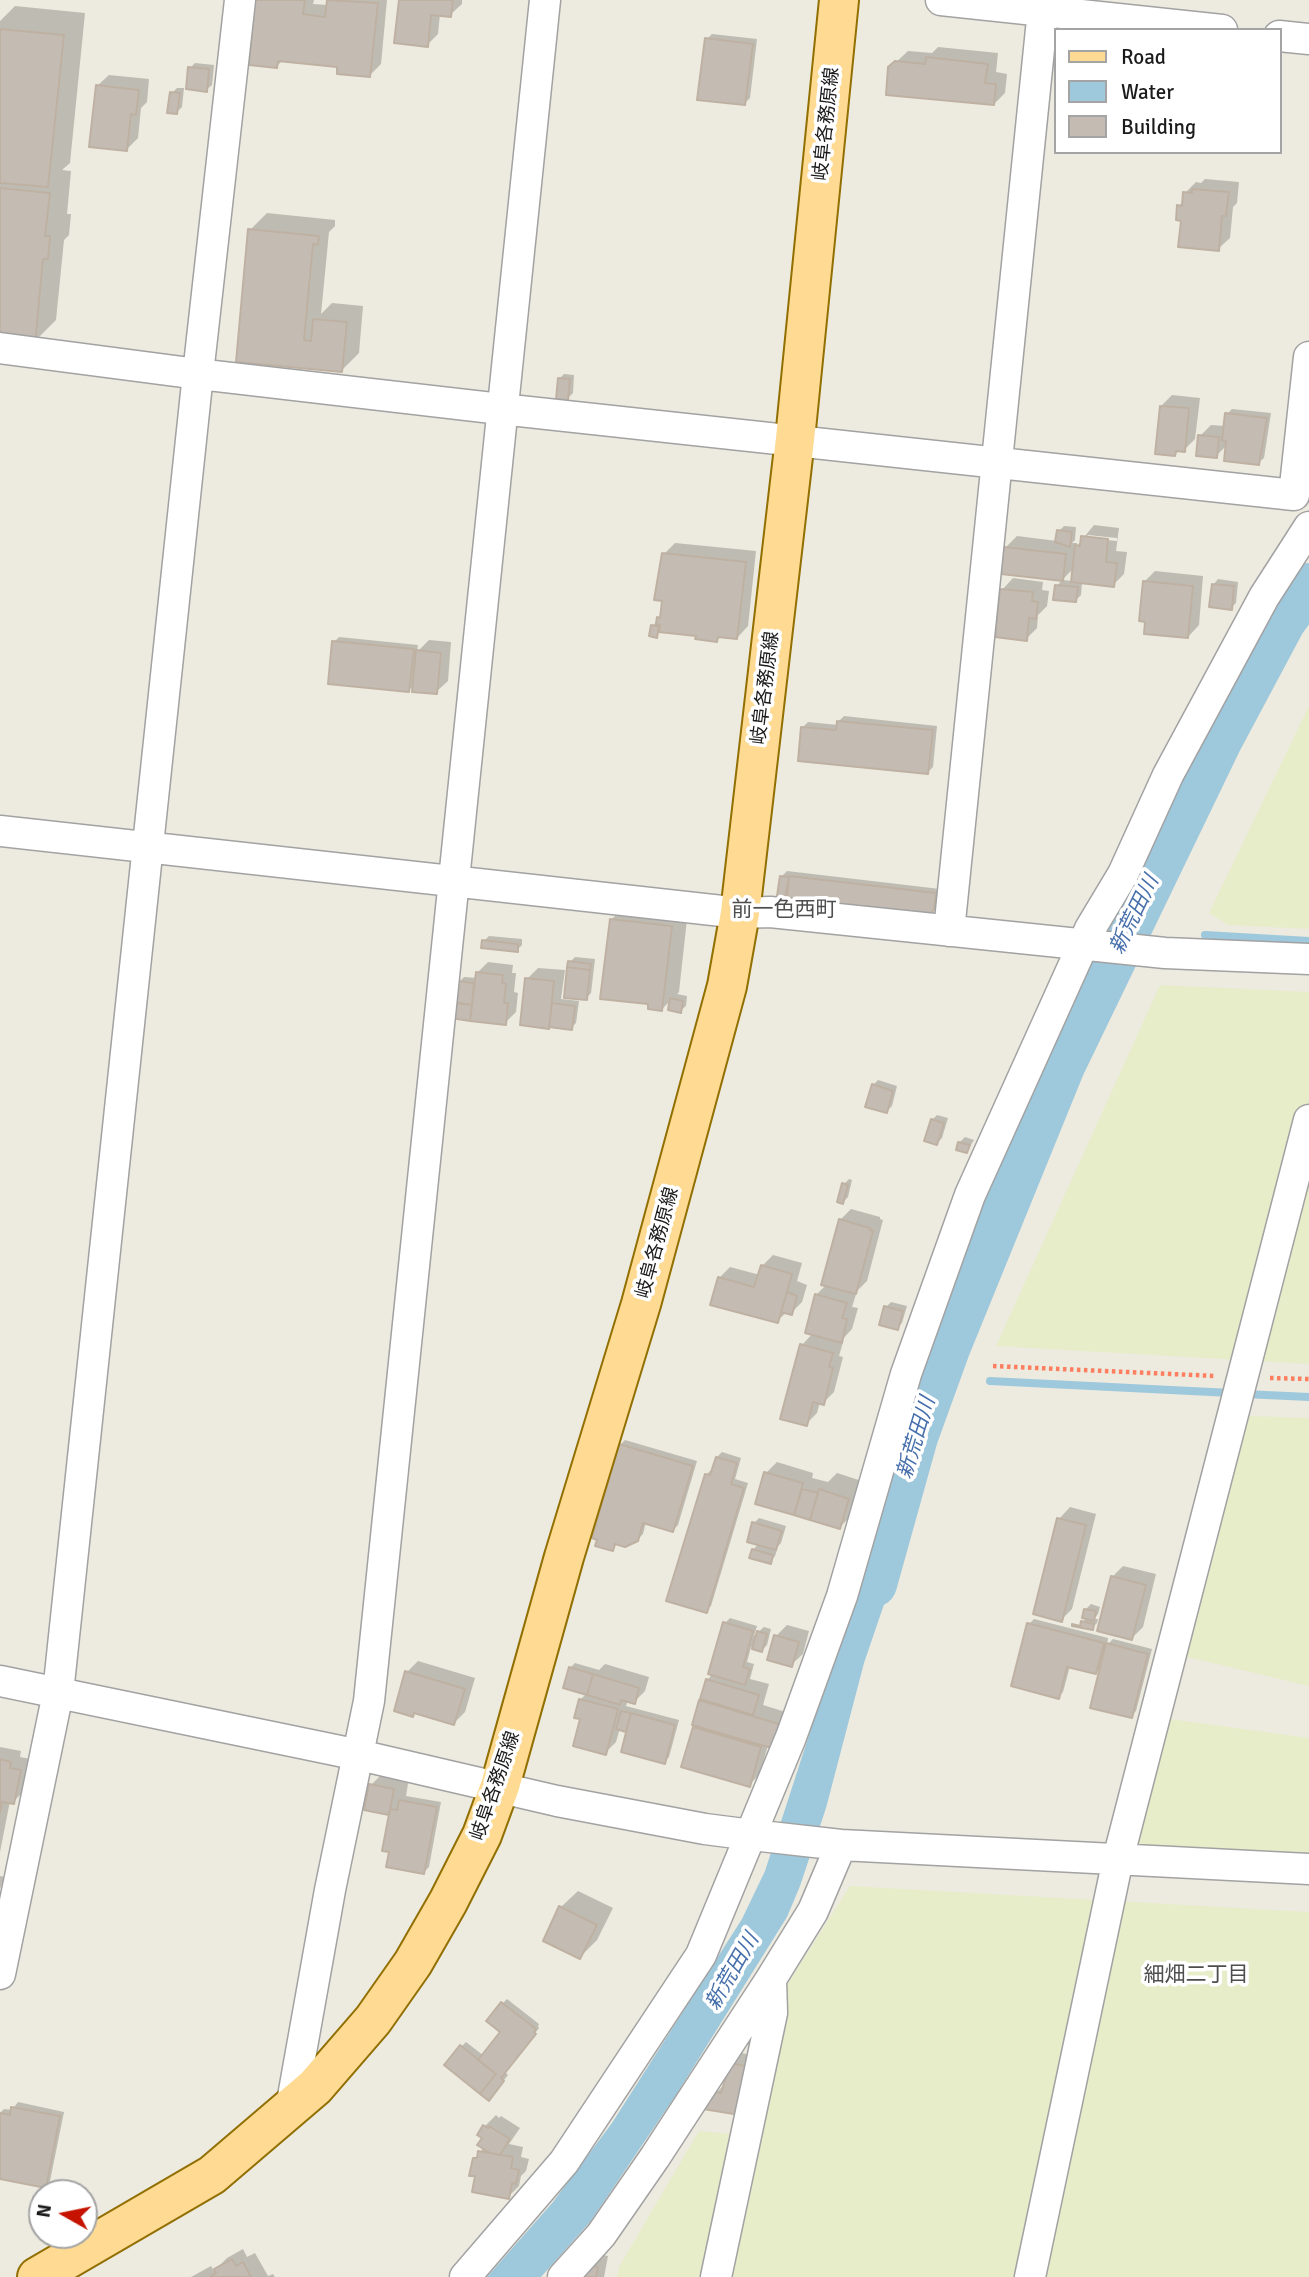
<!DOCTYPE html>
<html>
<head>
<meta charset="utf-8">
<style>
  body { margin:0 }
  #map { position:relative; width:1309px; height:2277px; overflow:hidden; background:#edeadf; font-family:Signika,sans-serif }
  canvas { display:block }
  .legend { position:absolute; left:1054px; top:28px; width:228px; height:126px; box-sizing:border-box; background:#fff; border:2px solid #a4a4a4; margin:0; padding:9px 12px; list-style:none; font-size:21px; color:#1b1b1b }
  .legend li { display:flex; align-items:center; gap:14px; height:35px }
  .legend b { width:35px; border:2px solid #a4a4a4 }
  .north { position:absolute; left:28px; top:2179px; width:70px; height:70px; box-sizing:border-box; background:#fff; border:2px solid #a4a4a4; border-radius:50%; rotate:279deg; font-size:19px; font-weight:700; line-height:28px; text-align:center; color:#1b1b1b }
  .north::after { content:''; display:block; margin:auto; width:24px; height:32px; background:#c51300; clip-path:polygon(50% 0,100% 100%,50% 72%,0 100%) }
</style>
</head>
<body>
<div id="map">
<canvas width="1309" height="2277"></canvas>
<ul class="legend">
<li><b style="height:9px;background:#feda93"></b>Road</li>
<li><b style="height:19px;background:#9ec8dc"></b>Water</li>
<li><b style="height:19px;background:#c4bcb3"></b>Building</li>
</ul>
<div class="north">N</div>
</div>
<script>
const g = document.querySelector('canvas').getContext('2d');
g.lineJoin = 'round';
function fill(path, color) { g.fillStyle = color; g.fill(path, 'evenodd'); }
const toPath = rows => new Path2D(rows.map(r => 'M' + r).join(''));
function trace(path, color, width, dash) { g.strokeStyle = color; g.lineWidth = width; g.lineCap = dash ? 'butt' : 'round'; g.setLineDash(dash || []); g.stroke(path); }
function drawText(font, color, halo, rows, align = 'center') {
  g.font = font + ' Signika,"Noto Sans JP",sans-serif'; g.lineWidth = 7; g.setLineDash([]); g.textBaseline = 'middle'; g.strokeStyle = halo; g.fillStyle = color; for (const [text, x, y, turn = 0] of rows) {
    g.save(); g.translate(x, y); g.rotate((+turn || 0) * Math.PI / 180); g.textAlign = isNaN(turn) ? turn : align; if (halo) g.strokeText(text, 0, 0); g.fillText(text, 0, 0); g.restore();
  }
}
const farmland = toPath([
  [1309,706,1309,929,1228,925,1209,913],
  [1160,985,1309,992,1309,1364,996,1346],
  [1248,1416,1309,1418,1309,1686,1183,1656],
  [1170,1719,1309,1738,1309,1856,1134,1848],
  [850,1886,1309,1912,1309,2277,617,2277,620,2265,699,2131,755,2136,782,1993]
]);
const water = toPath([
  [878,1522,909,1531,864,1663,826,1808,800,1886,787,1917,676,2095,590,2222,541,2277,487,2277,553,2202,612,2123,742,1919,765,1871]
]);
const shadow = toPath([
  [257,0,314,0,313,4,328,5,328,0,387,0,381,64,370,75,339,65,283,60,277,66],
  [400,0,462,0,462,4,450,15,440,14,438,34,427,45],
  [15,6,85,13,70,163,62,170,71,171,67,214,71,214,69,235,64,240,56,320,34,342,0,339,0,21],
  [712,34,757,39,750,98,745,103,707,39],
  [938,47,998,53,996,72,1007,74,1005,93,994,104,890,68,908,51,932,53],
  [195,63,214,65,212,85,206,90,190,68],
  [109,75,149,79,147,102,141,108,138,138,127,149,97,86],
  [177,88,184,88,182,107,177,112,172,93],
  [1205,179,1239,182,1237,203,1233,207,1230,238,1218,249,1179,206,1184,200,1185,193,1196,182,1201,183],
  [267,213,335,220,335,226,329,232,321,314,332,303,363,306,359,353,342,370,238,361,250,230],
  [564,374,574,375,573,393,568,398,559,379],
  [1172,395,1200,398,1195,439,1184,450,1180,449,1175,455,1161,406],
  [1232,409,1271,413,1264,458,1258,463,1227,445,1216,456,1200,436,1211,425,1225,426,1227,414],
  [1094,525,1119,528,1116,551,1127,552,1124,574,1113,585,1082,582,1081,595,1076,600,1057,586,1062,580,1073,581,1074,568,1063,579,1006,547,1017,536,1057,541,1059,531,1064,526,1076,527,1075,540,1072,543,1077,543,1076,547],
  [1088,535,1117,538,1117,541,1085,538],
  [675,543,756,551,748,626,737,638,721,636,717,640,698,634,661,630,656,636,653,626,662,614,664,554],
  [1155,571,1203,576,1199,625,1188,637,1144,582],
  [1013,578,1043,582,1042,590,1049,591,1047,606,1038,615,1037,628,1026,639,1002,590],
  [1218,579,1238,582,1236,603,1231,608,1213,585],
  [339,637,418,645,417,652,429,640,451,642,448,681,436,692,415,684,409,690,334,642],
  [844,716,937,726,933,767,928,772,803,727,808,722,838,725,839,721],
  [787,871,940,889,939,903,926,917,789,891,785,895,782,876],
  [628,903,688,910,679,992,677,994,687,996,686,1006,680,1011,672,999,662,1009,611,920],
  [489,936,522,939,522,945,517,950,484,941],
  [575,957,595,959,591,993,586,998,570,962],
  [488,962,513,965,512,973,516,973,514,992,518,993,516,1012,505,1023,453,1017,459,982,464,977,477,978,477,973],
  [538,968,565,970,561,999,579,1001,576,1023,571,1028,549,1026,527,979],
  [878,1080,897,1086,892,1106,887,1111,873,1085],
  [937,1115,948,1118,942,1138,937,1143,932,1120],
  [965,1137,974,1140,967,1151,960,1142],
  [849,1179,852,1180,848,1197,843,1202,844,1184],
  [851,1209,880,1217,880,1219,883,1220,867,1281,857,1291,852,1307,858,1308,852,1329,841,1341,843,1342,839,1356,843,1357,834,1392,823,1403,820,1402,817,1413,806,1424,802,1345,813,1333,816,1295,827,1284,840,1220],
  [773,1255,802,1263,797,1281,807,1285,802,1302,791,1313,787,1312,777,1321,719,1278,730,1267,760,1275,762,1266],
  [891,1302,907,1306,902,1323,897,1328,886,1307],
  [625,1440,697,1461,678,1525,673,1530,646,1522,643,1534,637,1540,618,1543,612,1549,620,1445],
  [722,1452,741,1458,735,1479,748,1483,711,1606,706,1611,706,1475,711,1470,713,1470,717,1457],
  [777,1462,813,1473,812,1478,828,1482,837,1473,865,1482,857,1510,840,1527,757,1503,766,1473],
  [1070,1507,1096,1514,1072,1609,1061,1620,1059,1519],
  [759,1518,786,1526,781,1543,775,1549,777,1550,775,1556,770,1562,753,1550,759,1543,754,1523],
  [1123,1566,1156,1574,1143,1627,1132,1638,1112,1577],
  [1091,1604,1100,1607,1098,1614,1094,1619,1098,1619,1097,1623,1092,1628,1083,1622,1087,1618,1086,1609],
  [730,1618,757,1626,754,1636,764,1627,771,1629,767,1645,762,1650,751,1647,747,1662,754,1664,750,1679,769,1684,763,1705,792,1714,768,1745,760,1774,749,1785,695,1728,698,1724,701,1701,704,1698,707,1680,713,1674,725,1623],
  [1034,1619,1108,1638,1107,1645,1113,1639,1152,1649,1136,1711,1131,1716,1102,1666,1096,1673,1070,1666,1063,1692,1058,1697,1029,1624],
  [787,1625,809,1631,803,1654,791,1665,776,1636],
  [418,1661,475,1678,465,1712,454,1723,415,1712,412,1715,407,1672],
  [575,1663,599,1670,605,1664,649,1677,645,1691,634,1702,628,1700,626,1706,679,1720,669,1757,664,1762,628,1731,620,1728,616,1742,605,1753,583,1718,581,1699,587,1693,570,1668],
  [0,1747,21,1751,20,1757,31,1759,24,1791,13,1802,10,1801,0,1852],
  [388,1768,410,1772,406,1796,441,1802,429,1867,424,1872,391,1813,371,1785],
  [0,1876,5,1877,0,1889],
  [578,1891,613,1908,597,1940,580,1957,561,1907],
  [507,1999,539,2024,538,2026,539,2028,505,2072,508,2075,494,2093,461,2047,466,2042,484,2056,503,2032,502,2004],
  [742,2053,760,2057,751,2102,716,2093,726,2083,731,2064],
  [18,2102,64,2112,50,2181,45,2186,0,2170,0,2113,4,2109,12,2110],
  [496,2115,499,2118,501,2116,520,2128,509,2144,523,2147,521,2157,529,2159,526,2171,521,2176,519,2186,508,2197,477,2175,475,2159,484,2147,485,2126],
  [243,2249,247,2257,255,2253,268,2276,273,2274,275,2277,191,2277,211,2266,214,2271,227,2258],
  [597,2254,608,2256,604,2277,577,2277]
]);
const stream = toPath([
  [1205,935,1309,941],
  [990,1381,1231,1393],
  [1244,1394,1309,1397]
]);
const river = toPath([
  [874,1584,915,1437,948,1346,1062,1066,1219,741,1283,621,1309,586]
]);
const building = toPath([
  [255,0,305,0,303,14,325,17,327,0,378,3,370,77,337,74,337,67,278,61,277,68,249,65,255,0],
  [399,0,453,0,451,17,431,15,428,47,394,43,399,0],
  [0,29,64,35,48,187,0,183,0,29],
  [705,38,753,44,745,105,697,100,705,38],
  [926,57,988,64,985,83,996,84,994,105,886,95,888,67,895,61,925,64,926,57],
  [188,67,209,69,207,92,186,89,188,67],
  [96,85,139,90,136,115,131,114,127,151,89,147,96,85],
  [170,92,180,93,177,114,167,113,170,92],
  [0,188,50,193,45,236,50,236,48,259,43,259,35,344,0,340,0,188],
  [1192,189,1229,192,1226,216,1222,216,1219,251,1178,247,1181,221,1176,220,1177,205,1182,206,1183,192,1192,193,1192,189],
  [248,229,319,236,318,245,313,244,304,340,311,341,313,319,347,322,342,372,236,362,248,229],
  [558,378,570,379,568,400,556,399,558,378],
  [1160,406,1189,408,1185,452,1176,451,1175,456,1155,454,1160,406],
  [1225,413,1267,418,1259,465,1224,461,1226,441,1222,440,1225,413],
  [1198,435,1219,437,1217,458,1196,456,1198,435],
  [1057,530,1072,532,1070,547,1055,542,1057,530],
  [1081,536,1108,539,1106,562,1117,563,1114,587,1071,582,1075,545,1080,546,1081,536],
  [1004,547,1066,554,1063,581,1001,574,1004,547],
  [662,553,746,562,737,639,718,637,717,642,695,639,696,636,659,632,660,625,656,624,657,617,660,618,662,601,654,600,662,553],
  [1143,581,1193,586,1188,638,1144,634,1145,622,1139,621,1143,581],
  [1212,584,1234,586,1232,610,1209,607,1212,584],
  [1055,585,1078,587,1076,602,1053,600,1055,585],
  [1000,589,1033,592,1032,601,1038,602,1036,619,1029,618,1027,641,995,637,1000,589],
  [651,625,659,626,657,638,649,636,651,625],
  [332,641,414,649,409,692,328,684,332,641],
  [416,650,441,653,437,694,412,692,416,650],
  [837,721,933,730,928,774,798,761,801,727,836,730,837,721],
  [780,876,789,877,785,897,777,896,780,876],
  [789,876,936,893,934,910,927,916,787,900,789,876],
  [610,919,672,926,662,1011,648,1009,648,1004,600,999,610,919],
  [482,940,518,944,518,952,481,948,482,940],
  [568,961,591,964,590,970,567,967,568,961],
  [567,967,590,970,587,1000,564,998,567,967],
  [476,972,503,975,502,983,506,984,504,1003,508,1003,506,1025,470,1021,476,972],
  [525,978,554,981,549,1029,520,1025,525,978],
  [457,981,474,983,472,1005,455,1003,457,981],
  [670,998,683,1001,681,1013,668,1010,670,998],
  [453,1002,472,1005,470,1021,451,1018,453,1002],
  [552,1003,575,1006,572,1030,549,1027,552,1003],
  [872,1084,893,1091,887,1113,865,1107,872,1084],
  [931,1119,944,1123,937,1145,924,1141,931,1119],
  [958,1142,970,1145,967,1153,956,1150,958,1142],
  [842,1183,848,1185,843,1204,837,1202,842,1183],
  [839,1219,870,1228,870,1230,873,1231,856,1294,821,1285,839,1219],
  [761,1265,792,1274,778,1323,710,1305,718,1277,754,1287,761,1265],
  [787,1292,797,1296,792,1315,781,1312,787,1292],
  [815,1294,847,1303,842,1318,847,1319,842,1343,805,1333,815,1294],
  [884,1306,903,1311,898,1330,879,1325,884,1306],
  [800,1344,833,1353,829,1367,833,1368,824,1405,813,1402,807,1426,780,1419,800,1344],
  [619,1444,693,1466,673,1532,643,1523,638,1541,625,1547,615,1544,613,1551,595,1546,597,1540,592,1538,619,1444],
  [716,1457,737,1463,731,1484,744,1488,707,1613,666,1601,705,1474,710,1475,716,1457],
  [764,1472,803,1483,794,1515,755,1504,764,1472],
  [802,1489,818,1493,810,1520,794,1515,802,1489],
  [819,1489,849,1499,840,1529,810,1520,819,1489],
  [1057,1518,1086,1525,1062,1622,1033,1614,1057,1518],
  [752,1522,782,1531,776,1550,747,1542,752,1522],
  [752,1549,773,1555,771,1564,749,1558,752,1549],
  [1111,1576,1146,1585,1132,1640,1097,1631,1111,1576],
  [1084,1609,1096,1611,1094,1621,1082,1618,1084,1609],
  [1081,1621,1094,1624,1093,1630,1072,1626,1072,1624,1080,1626,1081,1621],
  [723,1622,753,1631,743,1667,750,1669,745,1685,708,1674,723,1622],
  [1027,1623,1104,1643,1096,1674,1067,1667,1059,1699,1011,1686,1027,1623],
  [757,1631,767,1634,762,1652,752,1649,757,1631],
  [774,1635,799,1642,792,1667,767,1660,774,1635],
  [1106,1643,1148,1654,1132,1718,1090,1708,1106,1643],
  [569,1667,593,1674,587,1695,563,1688,569,1667],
  [405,1671,465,1689,454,1725,414,1713,413,1717,394,1711,405,1671],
  [593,1674,639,1688,635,1704,621,1700,620,1705,587,1695,593,1674],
  [706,1679,759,1695,753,1715,700,1699,706,1679],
  [579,1699,618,1709,606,1755,573,1746,580,1719,574,1718,579,1699],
  [699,1700,782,1725,775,1749,692,1725,699,1700],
  [621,1711,631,1713,626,1732,616,1729,621,1711],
  [631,1713,675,1725,665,1764,621,1752,631,1713],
  [693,1727,761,1747,750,1787,681,1767,693,1727],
  [0,1759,11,1762,10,1768,21,1770,14,1804,2,1802,0,1813,0,1759],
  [369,1784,394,1789,389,1815,364,1810,369,1784],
  [399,1800,437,1807,424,1874,386,1867,389,1852,382,1851,390,1809,397,1810,399,1800],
  [559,1906,597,1925,580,1959,543,1941,559,1906],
  [501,2002,536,2029,534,2032,536,2034,501,2078,504,2081,489,2101,480,2094,496,2074,478,2060,500,2032,486,2021,501,2002],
  [460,2045,496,2074,480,2094,444,2065,460,2045],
  [730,2063,750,2067,740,2115,703,2109,715,2092,721,2093,730,2063],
  [11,2107,60,2116,46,2188,0,2179,0,2113,10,2115,11,2107],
  [483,2125,488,2128,489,2126,510,2139,500,2155,490,2153,477,2145,482,2138,477,2135,483,2125],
  [478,2151,513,2157,511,2168,519,2170,516,2184,512,2183,509,2199,472,2192,475,2176,469,2176,473,2158,477,2158,478,2151],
  [232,2259,236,2266,243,2262,251,2277,210,2277,216,2273,214,2269,232,2259],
  [584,2264,598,2267,596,2277,576,2277,584,2264]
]);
const path = toPath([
  [993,1366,1216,1376],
  [1270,1378,1309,1379]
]);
const minor = toPath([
  [941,0,1222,30],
  [1279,36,1309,39],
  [0,348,198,374,501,409,1294,495,1309,357],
  [0,831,740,913,770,912,1165,953,1309,959],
  [949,931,1044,0],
  [0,1681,359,1755,557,1801,705,1829,752,1835,841,1845,1309,1869],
  [0,1974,58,1693,198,374,240,0],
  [291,2108,330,1890,369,1701,545,0],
  [465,2277,564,2162,701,1955,791,1737,842,1596,906,1374,970,1195,1090,929,1123,874,1168,775,1264,597,1309,527],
  [563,2277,601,2235,655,2157,771,1979],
  [716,2277,772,2013,771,1979,813,1911,841,1845],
  [1030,2277,1118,1859,1309,1120]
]);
const major = toPath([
  [37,2277,212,2175,315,2087,373,2020,413,1963,448,1902,482,1835,500,1786,564,1557,641,1304,727,986,740,913,795,439,839,0]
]);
const streetNames = [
  ["岐阜各務原線",827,124,-84],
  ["岐阜各務原線",766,688,-83],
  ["岐阜各務原線",658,1243,-75],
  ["岐阜各務原線",496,1786,-71]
];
const neighbourhoodNames = [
  ["前一色西町",784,910],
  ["細畑二丁目",1196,1975]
];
const waterNames = [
  ["新荒田川",1135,915,-64],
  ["新荒田川",917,1438,-73],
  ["新荒田川",733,1972,-60]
];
fill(farmland, '#e7edc9');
fill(water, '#9ec8dc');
fill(shadow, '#0003');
trace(stream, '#9ec8dc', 8);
trace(river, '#9ec8dc', 46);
fill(building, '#c4bcb3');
trace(building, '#bfb1a2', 2);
trace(minor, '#a2a2a2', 33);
trace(major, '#916f00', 42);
trace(path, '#fd7f60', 4.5, [3.5, 3.5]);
trace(minor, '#fff', 30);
trace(major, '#feda93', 38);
drawText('19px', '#1b1b1b', '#fff', streetNames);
drawText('21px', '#4e4e4e', '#fff', neighbourhoodNames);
drawText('italic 21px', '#466fab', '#fff', waterNames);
</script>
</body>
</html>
